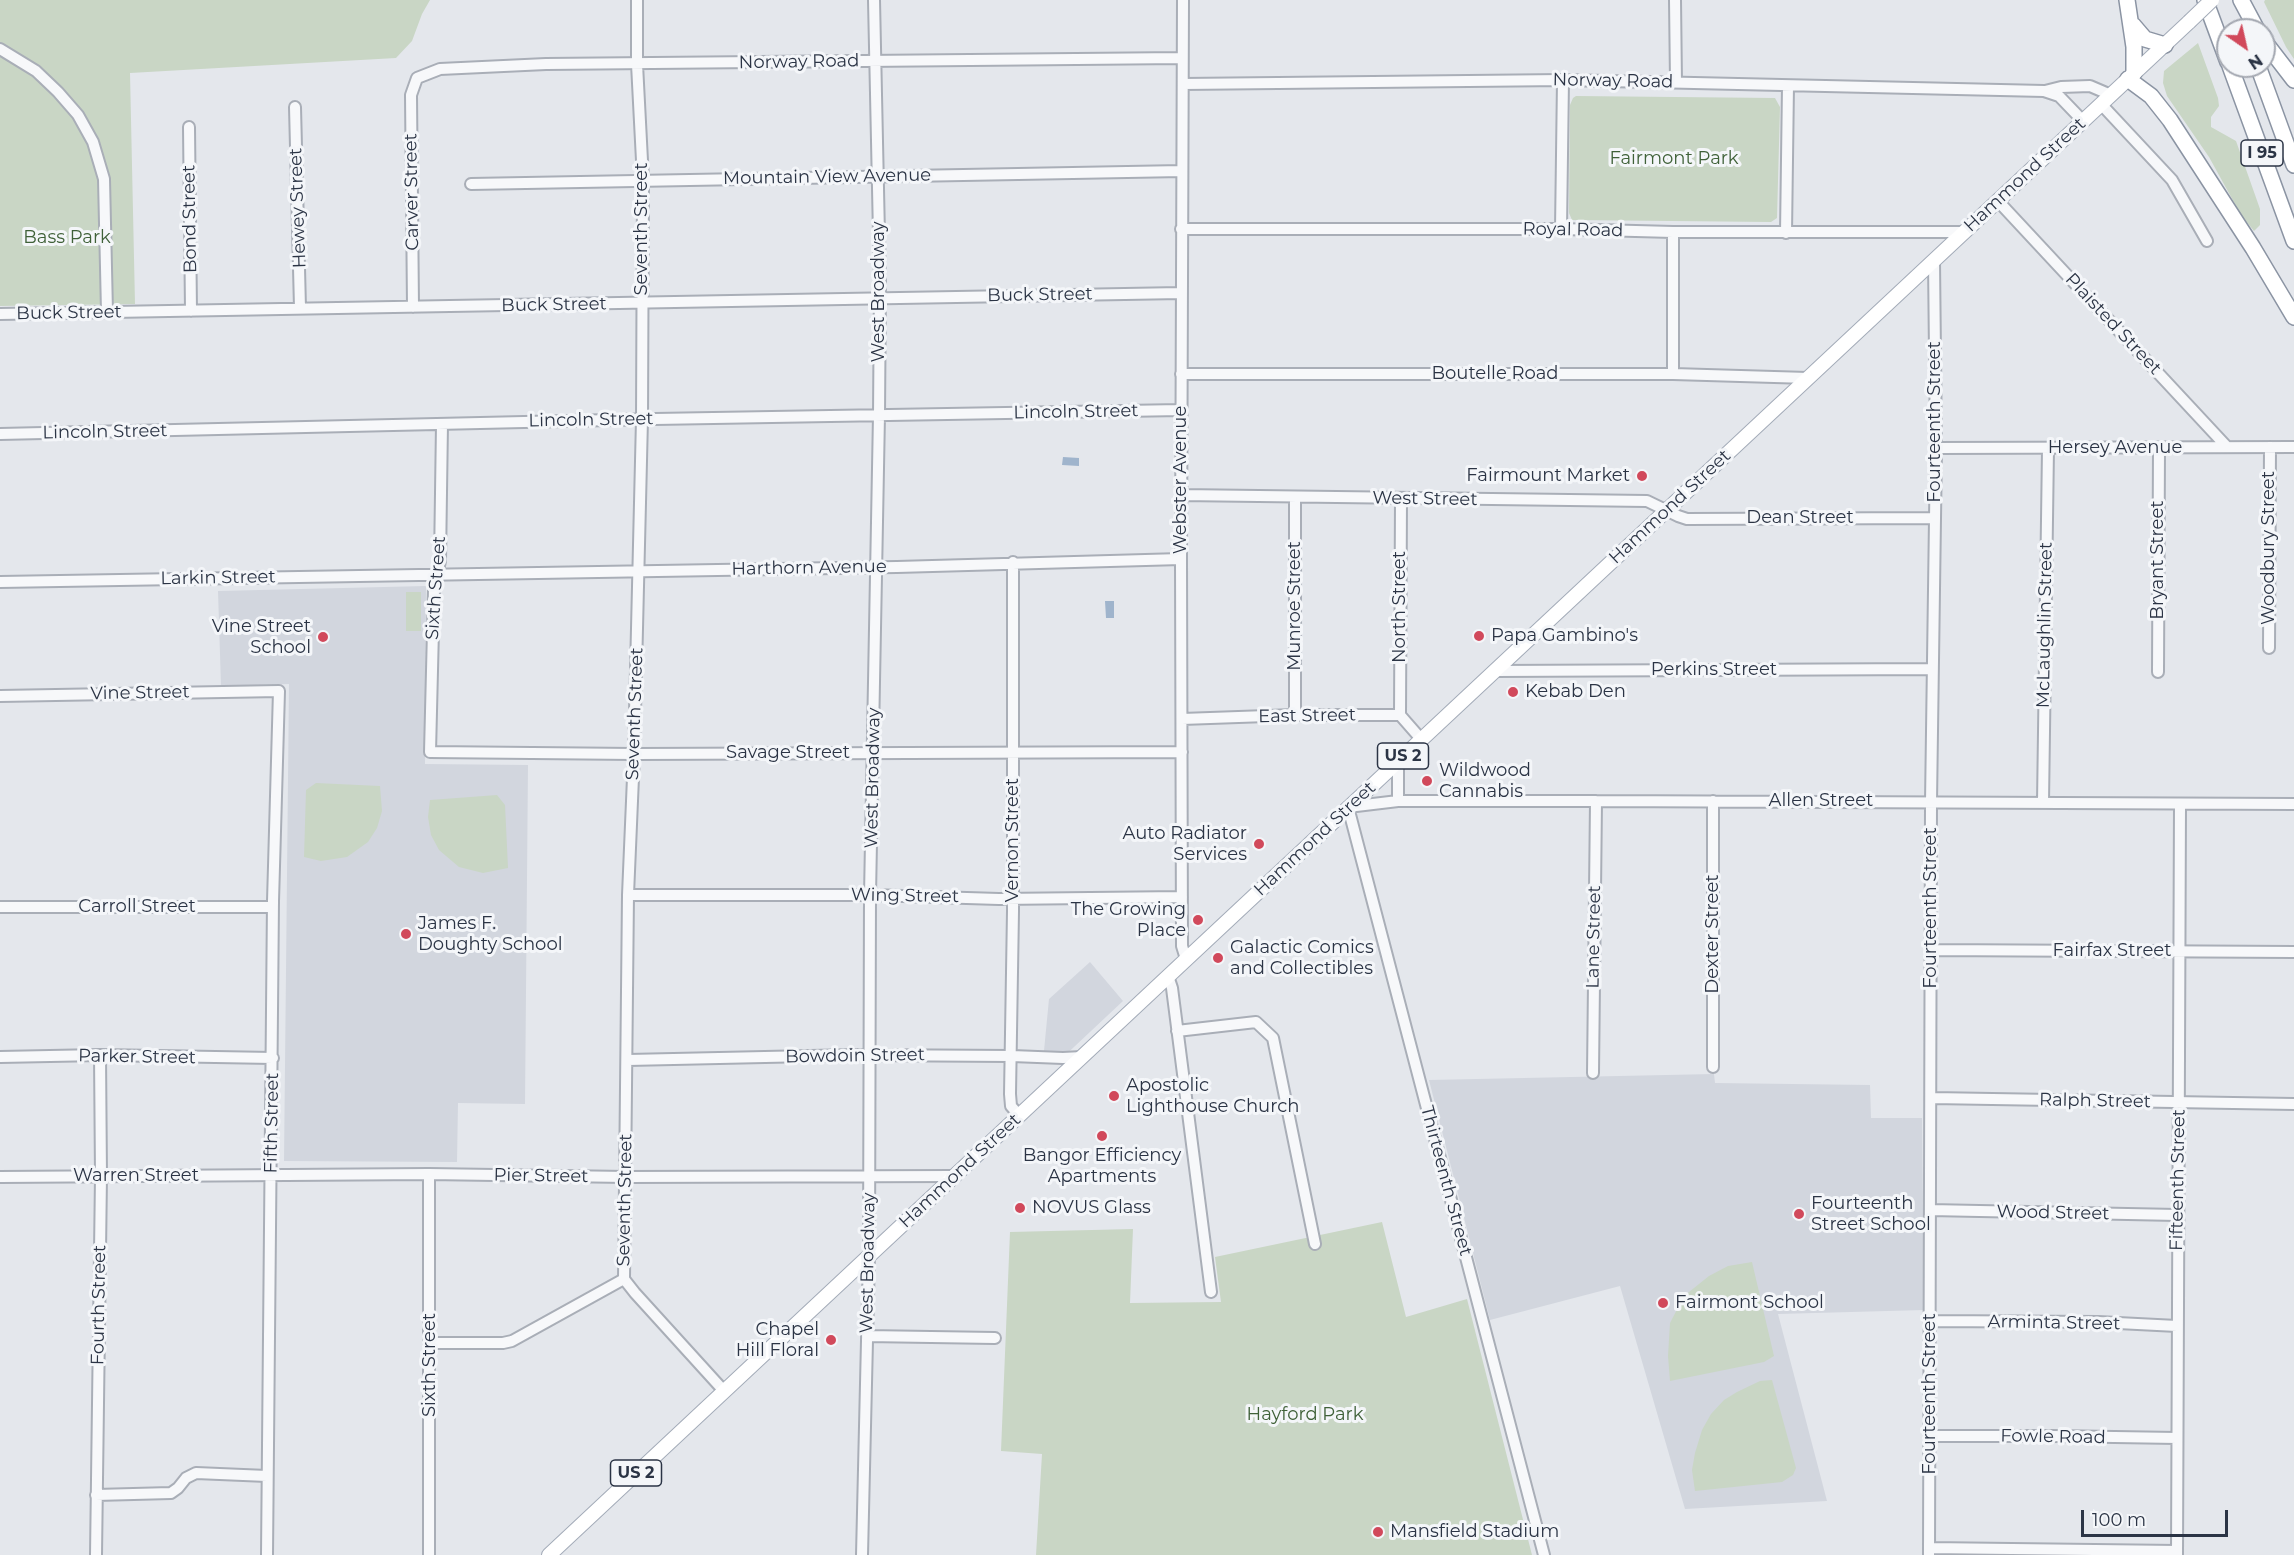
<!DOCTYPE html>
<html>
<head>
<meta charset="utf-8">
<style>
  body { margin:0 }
  #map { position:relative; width:2294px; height:1555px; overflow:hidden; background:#e4e7ec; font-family:Montserrat,sans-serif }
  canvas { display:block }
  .north { position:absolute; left:2216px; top:18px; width:60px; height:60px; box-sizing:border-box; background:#f4f6f9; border:2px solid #a4a8b1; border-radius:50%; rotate:146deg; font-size:16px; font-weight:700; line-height:24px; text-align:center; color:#2b3445 }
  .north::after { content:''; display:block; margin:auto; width:21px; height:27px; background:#d1495b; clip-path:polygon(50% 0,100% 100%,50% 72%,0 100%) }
  .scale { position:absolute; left:2081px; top:1510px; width:147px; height:27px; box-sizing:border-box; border:3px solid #2b3445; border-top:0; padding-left:8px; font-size:18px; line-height:21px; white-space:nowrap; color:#2b3445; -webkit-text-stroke:4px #f4f6f9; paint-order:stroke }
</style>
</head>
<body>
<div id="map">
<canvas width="2294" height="1555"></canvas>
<div class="north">N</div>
<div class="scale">100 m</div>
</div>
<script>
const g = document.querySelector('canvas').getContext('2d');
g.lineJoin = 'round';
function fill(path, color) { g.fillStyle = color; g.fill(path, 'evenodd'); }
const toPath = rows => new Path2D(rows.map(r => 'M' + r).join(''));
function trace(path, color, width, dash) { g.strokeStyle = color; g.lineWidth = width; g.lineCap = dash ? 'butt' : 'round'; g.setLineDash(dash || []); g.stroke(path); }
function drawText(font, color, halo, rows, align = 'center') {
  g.font = font + ' Montserrat,sans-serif'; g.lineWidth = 6; g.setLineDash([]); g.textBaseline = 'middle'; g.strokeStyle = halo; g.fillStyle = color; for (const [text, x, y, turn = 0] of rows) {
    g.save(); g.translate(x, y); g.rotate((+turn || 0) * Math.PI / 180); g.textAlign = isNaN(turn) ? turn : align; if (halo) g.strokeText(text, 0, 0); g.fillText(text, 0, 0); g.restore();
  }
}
const built = toPath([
  [426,586,425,764,528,765,525,1104,458,1103,457,1162,284,1161,289,684,221,686,218,591],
  [1090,962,1123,1001,1058,1062,1043,1061,1049,999],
  [1714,1074,1715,1083,1870,1085,1871,1118,1922,1118,1924,1310,1778,1314,1827,1501,1685,1509,1620,1286,1490,1320,1429,1080]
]);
const green = toPath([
  [0,0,430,0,422,14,412,41,396,58,130,73,135,304,0,306],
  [2265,0,2294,0,2294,59,2286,47,2264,2],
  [2198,43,2218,98,2219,106,2211,117,2211,127,2236,141,2260,209,2260,225,2254,231,2241,215,2209,157,2167,96,2163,83,2164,71],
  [1576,96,1775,98,1780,107,1777,218,1771,222,1572,220,1569,213,1570,105,1573,98],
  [406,592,421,592,421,631,406,631],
  [316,783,380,786,382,811,377,828,368,842,347,857,321,861,304,857,306,790],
  [497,795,505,805,508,868,483,873,459,867,439,850,431,835,428,817,430,800],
  [1382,1222,1406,1317,1467,1299,1532,1555,1036,1555,1042,1454,1001,1451,1010,1232,1133,1229,1130,1303,1221,1302,1215,1257],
  [1752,1262,1774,1356,1764,1362,1670,1381,1668,1356,1670,1323,1684,1296,1709,1276,1728,1266],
  [1772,1380,1796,1468,1793,1475,1782,1482,1695,1491,1692,1470,1695,1453,1702,1430,1711,1414,1724,1400,1737,1392,1760,1381]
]);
const water = toPath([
  [1063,457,1079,458,1079,466,1062,465],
  [1105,601,1114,601,1114,618,1106,618]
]);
const minor = toPath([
  [637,0,637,64,643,180,642,419,634,754,628,895,624,1279,635,1293,724,1391],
  [1183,0,1181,559,1182,946,1186,959],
  [1675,0,1676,82],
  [0,49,36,71,58,92,78,115,93,142,104,179,107,312],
  [1183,84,1563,80,2044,91,2059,96,2083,121],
  [2045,91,2061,87,2090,86,2111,95],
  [2101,104,2172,180,2207,241],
  [295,107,300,308],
  [189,127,191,311],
  [471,184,1182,171],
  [1998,201,2227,447],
  [1181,229,1561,229,1673,232,1964,232],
  [1561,229,1563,80],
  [1673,232,1673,374],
  [1786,233,1788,86],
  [413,307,411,95,417,78,440,69,546,64,1182,58],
  [0,314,1181,293],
  [1181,374,1673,374,1808,378],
  [442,424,440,561,434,589,430,752,634,754,1182,752],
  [0,434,655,419,1181,410],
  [1936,448,2294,447],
  [1181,495,1647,501,1678,516,1687,519,1935,518],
  [1295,498,1295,715],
  [1013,562,1013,911,1010,1094,1011,1106,1019,1115],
  [0,582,897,567,1181,559],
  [2269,648,2270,447],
  [1495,671,1932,669],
  [2158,672,2159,448],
  [0,696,279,691,273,901,267,1555],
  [1400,715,1401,499],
  [1182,719,1295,715,1400,715,1421,739],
  [1398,801,1398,761],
  [2043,802,2048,449],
  [628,895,870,895,999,899,1182,897],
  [0,907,273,907],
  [1931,950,2294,952],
  [1168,976,1172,988,1211,1292],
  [1177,1031,1256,1022,1273,1038,1315,1244],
  [0,1057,100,1055,273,1058],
  [628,1060,856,1055,1012,1056,1063,1058,1082,1057],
  [1713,1067,1713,801],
  [1593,1073,1596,801],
  [1932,1098,2294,1104],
  [0,1177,429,1174,626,1177,954,1176],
  [1930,1210,2177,1215],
  [1931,1321,2098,1322,2177,1326],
  [867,1336,995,1338],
  [430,1343,503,1343,512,1341,624,1279],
  [1929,1436,2052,1436,2177,1438],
  [96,1495,171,1493,178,1488,186,1478,196,1473,267,1476],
  [1929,1548,2177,1551],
  [96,1555,101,1176,100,1055],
  [429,1555,429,1174],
  [862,1555,869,1255,870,895,879,415,880,282,874,0],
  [1544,1555,1348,807,1398,801,1596,801,2294,804],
  [1929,1555,1931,802,1936,448,1934,261],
  [2177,1555,2180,805]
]);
const major = toPath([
  [549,1555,2189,22]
]);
const highway = toPath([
  [2127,0,2134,47,2134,73],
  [2205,0,2228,62],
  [2241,0,2257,30],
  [2133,25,2145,39,2165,45],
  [2264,41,2294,80],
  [2230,66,2294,241],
  [2258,66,2294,165],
  [2128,79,2151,96,2170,120,2253,248,2294,317]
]);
const majorBridge = toPath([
  [2189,22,2212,0]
]);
const markers = [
  [1642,476,6,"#d1495b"],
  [1479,636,6,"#d1495b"],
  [323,637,6,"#d1495b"],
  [1513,692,6,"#d1495b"],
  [1427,781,6,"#d1495b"],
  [1259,844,6,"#d1495b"],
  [1198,920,6,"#d1495b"],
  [406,934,6,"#d1495b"],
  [1218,958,6,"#d1495b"],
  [1114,1096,6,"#d1495b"],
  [1102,1136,6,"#d1495b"],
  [1020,1208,6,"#d1495b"],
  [1799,1214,6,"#d1495b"],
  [1663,1303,6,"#d1495b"],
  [831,1340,6,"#d1495b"],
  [1378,1532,6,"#d1495b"]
];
const shields = [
  [2262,153,42],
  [1403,756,51],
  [636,1473,51]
];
const shieldNames = [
  ["I 95",2262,153],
  ["US 2",1403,756],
  ["US 2",636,1473]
];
const streetNames = [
  ["Norway Road",799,62,-1],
  ["Norway Road",1613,81,1],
  ["Hammond Street",2025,175,-43],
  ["Mountain View Avenue",827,177,-1],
  ["Carver Street",412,192,-91],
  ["Hewey Street",298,208,-92],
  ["Bond Street",190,219,-91],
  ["Seventh Street",642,229,-90],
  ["Royal Road",1573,230,1],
  ["West Broadway",879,292,-90],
  ["Buck Street",1040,295,-1],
  ["Buck Street",554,305,-1],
  ["Buck Street",69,313,-1],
  ["Plaisted Street",2113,324,47],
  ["Boutelle Road",1495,374],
  ["Lincoln Street",1076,412,-1],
  ["Lincoln Street",591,420,-1],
  ["Fourteenth Street",1935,422,-90],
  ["Lincoln Street",105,432,-1],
  ["Hersey Avenue",2115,448],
  ["Webster Avenue",1181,480,-90],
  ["West Street",1425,499,1],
  ["Hammond Street",1670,507,-43],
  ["Dean Street",1800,518],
  ["Woodbury Street",2269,548,-90],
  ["Bryant Street",2158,560,-90],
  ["Harthorn Avenue",809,568,-1],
  ["Larkin Street",218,578,-1],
  ["Sixth Street",436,588,-86],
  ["Munroe Street",1295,606,-90],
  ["North Street",1400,607,-90],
  ["McLaughlin Street",2045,625,-89],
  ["Perkins Street",1714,670],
  ["Vine Street",140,693,-1],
  ["Seventh Street",635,714,-88],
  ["East Street",1307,716,-1],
  ["Savage Street",788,753],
  ["West Broadway",873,778,-89],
  ["Allen Street",1821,801],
  ["Hammond Street",1315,839,-43],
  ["Vernon Street",1013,840,-90],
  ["Wing Street",905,896,1],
  ["Carroll Street",137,907],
  ["Fourteenth Street",1931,908,-90],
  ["Dexter Street",1713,934,-90],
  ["Lane Street",1594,937,-89],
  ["Fairfax Street",2112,951],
  ["Bowdoin Street",855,1056,-1],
  ["Parker Street",137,1057,1],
  ["Ralph Street",2095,1101,1],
  ["Fifth Street",272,1123,-89],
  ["Hammond Street",960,1171,-43],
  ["Warren Street",136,1176],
  ["Pier Street",541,1176,1],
  ["Fifteenth Street",2178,1180,-89],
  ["Thirteenth Street",1446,1181,75],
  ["Seventh Street",625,1200,-89],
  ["Wood Street",2053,1213,1],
  ["West Broadway",868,1263,-89],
  ["Fourth Street",99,1305,-89],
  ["Arminta Street",2054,1323,1],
  ["Sixth Street",430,1365,-90],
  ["Fourteenth Street",1930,1394,-90],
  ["Fowle Road",2053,1437,1]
];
const parkNames = [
  ["Fairmont Park",1674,159],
  ["Bass Park",67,238],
  ["Hayford Park",1305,1415]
];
const poiNames = [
  ["Fairmount Market",1630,476,"right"],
  ["Vine Street",311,627,"right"],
  ["School",311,648,"right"],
  ["Papa Gambino's",1491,636],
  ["Kebab Den",1525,692],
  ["Wildwood",1439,771],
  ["Cannabis",1439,792],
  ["Auto Radiator",1247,834,"right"],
  ["Services",1247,855,"right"],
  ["The Growing",1186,910,"right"],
  ["Place",1186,931,"right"],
  ["James F.",418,924],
  ["Doughty School",418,945],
  ["Galactic Comics",1230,948],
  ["and Collectibles",1230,969],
  ["Apostolic",1126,1086],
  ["Lighthouse Church",1126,1107],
  ["Bangor Efficiency",1102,1156,"center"],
  ["Apartments",1102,1177,"center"],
  ["Fourteenth",1811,1204],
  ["Street School",1811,1225],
  ["NOVUS Glass",1032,1208],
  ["Fairmont School",1675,1303],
  ["Chapel",819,1330,"right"],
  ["Hill Floral",819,1351,"right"],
  ["Mansfield Stadium",1390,1532]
];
fill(built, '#d2d6de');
fill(green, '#c9d6c5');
fill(water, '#9fb4cc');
trace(minor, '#a9aeb7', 14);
trace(major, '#a3abb8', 16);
trace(highway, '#8b94a3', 18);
trace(minor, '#f7f8fa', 10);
trace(major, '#fff', 14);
trace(highway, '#fff', 15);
trace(majorBridge, '#a3abb8', 16, []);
trace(majorBridge, '#fff', 14);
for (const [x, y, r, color] of markers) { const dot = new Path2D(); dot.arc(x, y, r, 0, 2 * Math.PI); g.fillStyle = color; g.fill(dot); trace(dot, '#f4f6f9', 2); }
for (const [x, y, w] of shields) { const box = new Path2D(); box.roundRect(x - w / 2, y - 13, w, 26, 4.5); g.fillStyle = '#f4f6f9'; g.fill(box); trace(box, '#2b3445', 1.5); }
drawText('bold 16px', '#2b3445', null, shieldNames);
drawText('18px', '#2b3445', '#f4f6f9', streetNames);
drawText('18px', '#3f6138', '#f4f6f9', parkNames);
drawText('18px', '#2b3445', '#f4f6f9', poiNames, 'left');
</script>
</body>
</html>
